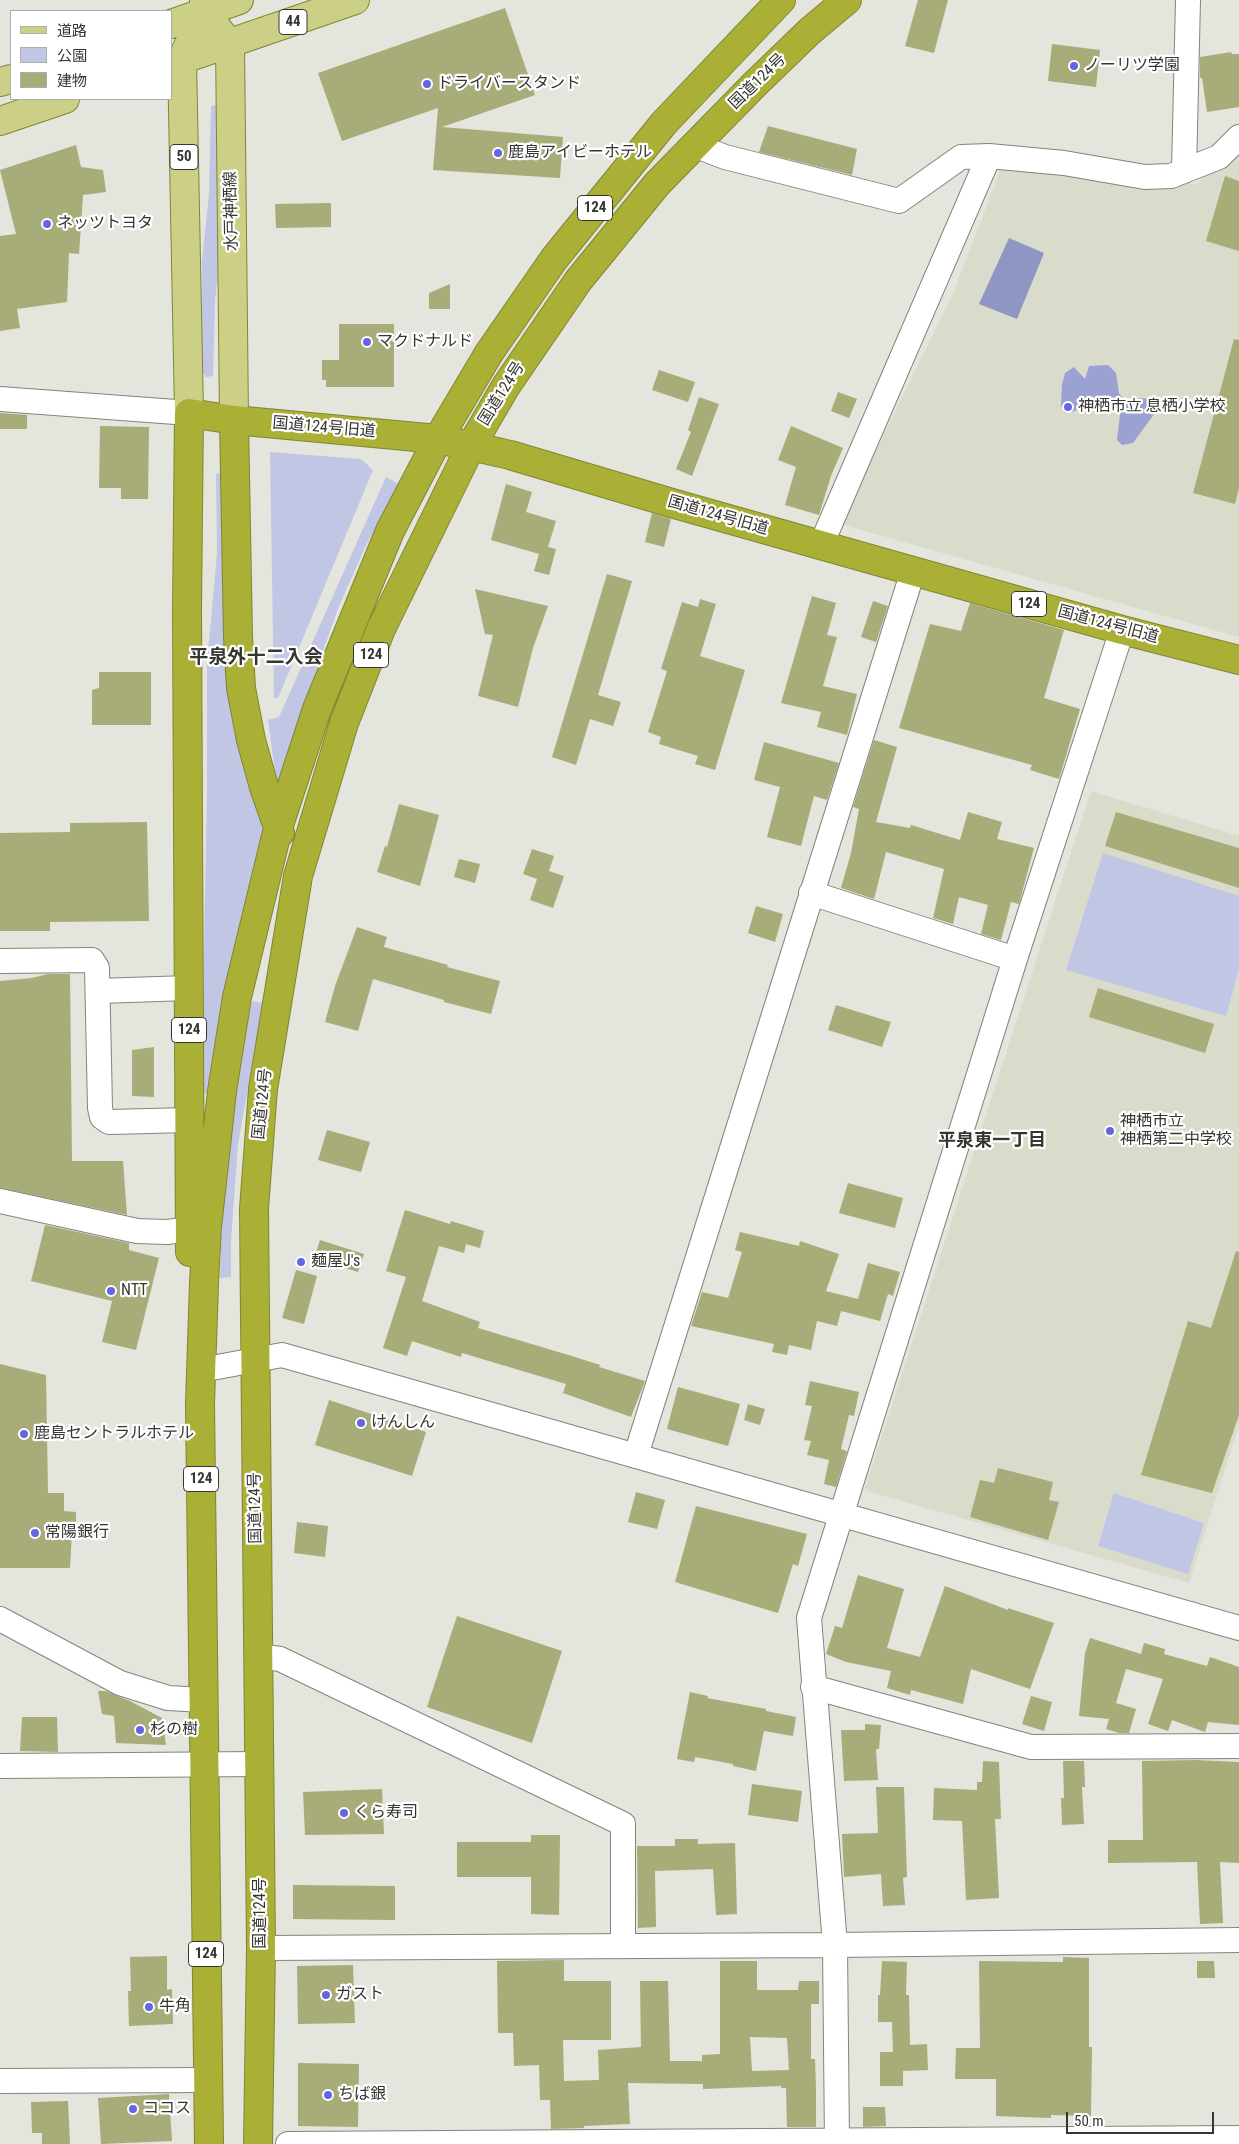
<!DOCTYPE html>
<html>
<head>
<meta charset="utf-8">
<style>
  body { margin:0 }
  #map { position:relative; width:1239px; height:2144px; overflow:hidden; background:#e4e5dc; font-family:"Roboto Condensed","Noto Sans JP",sans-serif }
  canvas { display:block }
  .legend { position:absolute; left:10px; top:10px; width:162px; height:90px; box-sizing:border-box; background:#fff; border:1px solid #aeafad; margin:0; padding:6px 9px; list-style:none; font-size:15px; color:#353632 }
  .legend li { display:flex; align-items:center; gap:10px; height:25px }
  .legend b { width:25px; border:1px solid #aeafad }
  .scale { position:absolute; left:1066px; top:2112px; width:148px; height:22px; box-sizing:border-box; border:2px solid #353632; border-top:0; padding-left:6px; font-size:15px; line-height:18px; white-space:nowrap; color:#353632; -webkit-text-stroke:4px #fff; paint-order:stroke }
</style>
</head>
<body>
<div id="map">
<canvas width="1239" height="2144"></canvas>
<ul class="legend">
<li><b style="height:6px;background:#ccd086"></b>道路</li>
<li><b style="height:14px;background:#c1c6e4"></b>公園</li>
<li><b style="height:14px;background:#a7ac79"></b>建物</li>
</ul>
<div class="scale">50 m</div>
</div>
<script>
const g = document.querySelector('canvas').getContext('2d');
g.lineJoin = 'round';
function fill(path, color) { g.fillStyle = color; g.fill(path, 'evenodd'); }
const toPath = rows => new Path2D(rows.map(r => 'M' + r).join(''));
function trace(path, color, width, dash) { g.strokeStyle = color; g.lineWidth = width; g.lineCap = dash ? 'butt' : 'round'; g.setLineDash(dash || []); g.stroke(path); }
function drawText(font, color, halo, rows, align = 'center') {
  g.font = font + ' "Roboto Condensed","Noto Sans JP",sans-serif'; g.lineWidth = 4.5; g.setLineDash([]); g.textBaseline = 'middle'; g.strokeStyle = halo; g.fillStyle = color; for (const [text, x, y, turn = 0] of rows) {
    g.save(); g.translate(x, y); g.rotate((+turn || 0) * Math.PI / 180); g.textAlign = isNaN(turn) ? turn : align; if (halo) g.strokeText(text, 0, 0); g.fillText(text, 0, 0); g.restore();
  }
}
const built = toPath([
  [1239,145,1239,637,840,524,955,289,1003,163,1147,182,1197,184],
  [1091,791,1239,836,1239,1425,1189,1583,870,1492,865,1488]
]);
const green = toPath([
  [220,104,223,222,215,301,213,376,206,377,202,371,202,260,209,194,211,106],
  [270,452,361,459,373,470,278,698,274,698],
  [224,472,263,827,235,953,209,1094,201,1093,207,793,207,664,217,553,216,474],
  [386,477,401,485,367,543,339,606,313,679,281,780,276,780,268,720,279,717],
  [1103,853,1239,896,1239,969,1226,1016,1066,970],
  [252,1001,263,1003,238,1144,231,1240,231,1277,220,1278,222,1215,241,1032],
  [1114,1493,1204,1523,1188,1574,1098,1546]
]);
const forest = toPath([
  [1108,365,1116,373,1119,393,1127,404,1137,398,1152,399,1154,414,1133,443,1122,445,1117,440,1120,414,1114,408,1106,408,1092,396,1075,411,1065,413,1061,406,1062,385,1065,373,1074,367,1085,379,1089,366]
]);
const water = toPath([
  [1009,238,1044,253,1017,319,979,304]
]);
const building = toPath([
  [918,0,948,0,934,53,905,46],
  [505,8,535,95,442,127,563,137,560,178,433,170,438,108,342,141,318,73],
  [1052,44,1100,50,1096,87,1048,81],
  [1231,52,1232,54,1239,54,1239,107,1207,112,1202,78,1200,78,1200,57],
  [768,126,857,149,852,175,759,152],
  [76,145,81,167,103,170,106,192,83,195,79,254,69,253,67,302,17,309,20,328,0,331,0,236,16,234,0,170],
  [1225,176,1239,181,1239,251,1206,241],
  [331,203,331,227,276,228,275,204],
  [450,284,450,309,429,309,429,293],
  [339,324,394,324,394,387,326,387,326,380,322,380,322,360,339,360],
  [1234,339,1239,340,1239,488,1235,504,1193,493],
  [659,370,695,382,688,402,652,390],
  [838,392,857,399,849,418,831,411],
  [699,397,719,404,692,476,676,469,691,432,688,430],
  [0,413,27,415,27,429,0,429],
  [100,426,149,427,148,499,121,499,121,488,99,488],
  [791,426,843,448,831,476,819,515,785,505,796,467,778,460],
  [506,484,532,492,526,512,556,521,548,547,556,549,549,575,534,571,539,554,491,540],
  [652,513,671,519,664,547,645,542],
  [607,574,632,581,598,695,621,702,613,726,590,719,576,765,552,757],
  [475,589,548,606,533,648,518,707,478,696,493,635,485,634],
  [812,596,836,603,827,635,837,637,823,686,857,694,847,735,817,727,821,712,781,703],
  [700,599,716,604,700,656,745,670,715,770,695,764,698,756,659,744,661,737,648,732,667,671,661,669,682,602,698,607],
  [873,601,888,606,876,642,861,637],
  [970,603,1064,630,1044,698,1080,709,1059,779,1030,770,1032,765,899,728,930,624,961,631],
  [99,672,151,672,151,725,92,725,92,690,99,688],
  [874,740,897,747,876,822,910,828,911,825,960,840,968,812,1002,822,997,839,1034,848,1019,904,1011,902,1001,940,981,934,988,905,959,897,953,924,933,918,944,869,886,852,874,899,841,888,851,853,859,809,853,807],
  [764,742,839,763,827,800,814,796,801,846,767,837,780,787,754,780],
  [399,804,439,815,420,886,377,872,385,846,387,847],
  [1116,812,1239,848,1239,888,1105,846],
  [147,822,149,921,50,922,50,931,0,931,0,833,70,832,70,823],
  [532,849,554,856,549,871,564,876,553,908,530,900,537,879,523,874],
  [459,859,480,864,475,883,454,877],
  [756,906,783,914,775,942,748,933],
  [357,927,387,937,384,947,448,965,447,967,500,981,491,1014,444,1002,444,1000,373,979,358,1031,325,1022,335,986],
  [48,974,70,974,72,1161,123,1161,127,1215,0,1188,0,981,32,978],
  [1098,988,1214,1024,1205,1053,1089,1017],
  [836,1005,891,1022,882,1047,828,1030],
  [154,1047,154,1097,132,1096,132,1050],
  [327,1130,370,1142,361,1172,318,1160],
  [848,1183,903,1198,895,1228,839,1213],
  [405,1210,450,1224,451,1221,484,1231,480,1248,466,1244,464,1253,439,1246,422,1301,480,1322,478,1328,575,1357,600,1365,599,1367,645,1381,631,1417,563,1393,566,1384,462,1353,461,1357,412,1341,407,1356,383,1348,406,1277,386,1271],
  [45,1225,129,1243,129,1250,159,1258,136,1350,102,1342,112,1301,31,1281],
  [740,1232,799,1246,800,1241,839,1254,826,1291,858,1299,868,1263,900,1272,893,1296,888,1294,880,1321,841,1311,837,1326,817,1321,811,1350,789,1345,787,1355,772,1352,774,1344,691,1326,702,1292,728,1298,742,1252,735,1250],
  [320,1240,364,1254,358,1272,314,1258],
  [1236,1251,1239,1252,1239,1415,1212,1493,1141,1475,1188,1321,1211,1328],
  [296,1270,317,1276,304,1324,282,1318],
  [0,1364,46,1375,48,1493,64,1493,64,1511,76,1512,76,1532,72,1532,70,1568,0,1568],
  [810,1381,859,1392,854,1416,849,1415,841,1449,847,1451,836,1487,824,1484,829,1460,807,1455,811,1441,804,1440,812,1406,805,1405],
  [678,1387,740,1404,728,1446,667,1429],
  [329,1400,426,1432,412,1476,315,1445],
  [748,1404,765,1409,760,1425,744,1420],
  [998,1468,1053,1482,1049,1500,1059,1502,1048,1540,970,1517,980,1480,994,1483],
  [636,1492,665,1500,657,1529,628,1522],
  [696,1506,807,1534,798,1566,793,1564,778,1613,675,1582],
  [297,1522,328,1526,325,1557,294,1553],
  [858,1575,904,1589,887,1648,920,1657,945,1586,1008,1610,1008,1608,1054,1623,1030,1689,971,1669,963,1704,911,1690,910,1695,887,1688,891,1671,846,1662,826,1654,835,1626,842,1628],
  [457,1616,562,1651,532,1743,427,1707],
  [1090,1638,1141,1654,1144,1643,1165,1649,1164,1654,1207,1666,1210,1657,1239,1667,1239,1725,1208,1722,1205,1732,1172,1720,1168,1731,1148,1724,1163,1679,1126,1669,1116,1703,1136,1709,1129,1733,1119,1733,1106,1729,1109,1719,1079,1716,1085,1653],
  [98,1691,106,1691,130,1701,162,1718,166,1745,116,1743,114,1716,102,1714],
  [690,1692,708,1696,707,1698,766,1709,766,1711,796,1717,793,1736,764,1731,756,1771,733,1766,733,1764,695,1757,694,1762,677,1759],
  [1031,1696,1052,1702,1044,1731,1022,1724],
  [22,1717,57,1717,58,1752,20,1751],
  [865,1724,881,1725,879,1749,876,1749,878,1780,844,1781,841,1730,865,1730],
  [1195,1760,1239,1762,1239,1863,1220,1862,1223,1923,1200,1924,1197,1862,1108,1863,1108,1840,1143,1840,1142,1761],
  [983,1761,999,1762,1001,1819,995,1819,999,1898,966,1900,962,1821,933,1820,934,1788,977,1790,977,1782,982,1782],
  [1063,1761,1084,1761,1085,1787,1082,1787,1084,1824,1062,1825,1061,1798,1064,1798],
  [752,1784,802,1791,798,1822,748,1815],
  [876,1787,904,1787,907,1877,903,1878,905,1905,883,1906,881,1874,844,1877,842,1834,878,1833],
  [382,1789,384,1834,305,1835,303,1792],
  [531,1835,560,1835,559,1915,531,1914,531,1877,457,1877,457,1842,531,1842],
  [675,1839,698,1839,698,1844,735,1843,737,1914,716,1915,713,1869,655,1871,656,1927,638,1928,637,1846,675,1846],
  [293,1885,395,1886,395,1920,293,1919],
  [167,1956,167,1990,172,1989,173,2024,129,2026,128,1991,131,1991,130,1957],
  [1063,1957,1089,1958,1089,2047,1092,2047,1091,2116,1051,2115,1051,2118,996,2116,996,2079,955,2079,956,2048,980,2048,979,1961,1063,1962],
  [564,1960,564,1981,611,1981,611,2040,563,2040,564,2081,599,2080,598,2050,641,2047,640,1981,668,1981,670,2061,702,2061,702,2055,720,2054,720,1961,757,1961,757,1990,798,1990,799,1981,819,1981,819,2004,811,2004,811,2059,815,2059,816,2088,816,2127,787,2127,786,2088,781,2088,781,2086,703,2089,703,2084,628,2083,630,2124,584,2126,584,2128,551,2129,550,2100,540,2100,539,2065,514,2066,513,2033,498,2033,497,1961],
  [750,2037,787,2038,789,2070,752,2071],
  [882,1961,907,1962,906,1995,909,1995,910,2045,927,2044,928,2070,903,2071,903,2086,880,2086,880,2052,893,2052,892,2022,878,2022,878,1995,880,1995],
  [1197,1961,1214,1961,1215,1978,1197,1978],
  [353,1965,355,2023,298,2024,297,1966],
  [298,2063,359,2064,358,2127,298,2126],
  [169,2094,172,2141,101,2144,98,2098],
  [68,2101,70,2144,42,2144,42,2133,32,2133,31,2102],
  [863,2107,885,2107,886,2126,863,2127]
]);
const minor = toPath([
  [694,145,725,157,899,201,961,157,989,156,1064,163,1145,177,1171,176,1219,157,1239,137],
  [1184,171,1188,0],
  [0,399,189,413],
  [821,545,989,156],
  [811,893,1015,959],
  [0,961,92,960,97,968,100,1108,102,1117,109,1122,189,1120],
  [98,991,189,988],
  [0,1201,137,1231,167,1232,207,1227],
  [201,1370,282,1355,1239,1628],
  [636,1455,913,571],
  [0,1619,120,1683,168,1698,203,1700],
  [258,1656,280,1659,623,1824,623,1945],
  [813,1687,1031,1747,1239,1746],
  [0,1766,260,1764],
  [261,1948,835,1945,1239,1940],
  [0,2081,208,2080],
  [288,2144,1239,2138],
  [837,2144,835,1945,809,1618,1015,959,1122,630]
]);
const major = toPath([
  [204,12,230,44,234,420],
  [171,24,239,0],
  [172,63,355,0],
  [0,82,11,79],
  [0,121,65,99],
  [189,413,182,59,204,12,204,0]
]);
const highway = toPath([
  [234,420,238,637,241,688,251,740,264,787,280,833],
  [190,1252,187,610,189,413,234,420,438,439,471,446,510,455,675,504,1122,630,1239,660],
  [209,2144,200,1404,204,1283,207,1227,222,1091,237,997,278,828,317,709,390,531,438,439,489,353,554,259,664,123,781,0],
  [258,2144,261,1948,254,1209,263,1089,298,876,344,723,381,629,471,446,506,386,578,281,657,184,755,84,810,31,847,0]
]);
const markers = [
  [1074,66,5,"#6466df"],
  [427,84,5,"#6466df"],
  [498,153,5,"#6466df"],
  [47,224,5,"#6466df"],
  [367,342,5,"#6466df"],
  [1068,407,5,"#6466df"],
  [1110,1131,5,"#6466df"],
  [301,1262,5,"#6466df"],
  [111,1291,5,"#6466df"],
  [361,1423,5,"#6466df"],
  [24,1434,5,"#6466df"],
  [35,1533,5,"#6466df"],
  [140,1730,5,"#6466df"],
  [344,1813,5,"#6466df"],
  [326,1995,5,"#6466df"],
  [149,2007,5,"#6466df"],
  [328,2095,5,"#6466df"],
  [133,2109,5,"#6466df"]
];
const shields = [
  [293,22,28],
  [184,157,28],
  [595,208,35],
  [1029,604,35],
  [371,655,35],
  [189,1030,35],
  [201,1479,35],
  [206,1954,35]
];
const shieldNames = [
  ["44",293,22],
  ["50",184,157],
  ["124",595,208],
  ["124",1029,604],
  ["124",371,655],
  ["124",189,1030],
  ["124",201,1479],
  ["124",206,1954]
];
const poiNames = [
  ["ノーリツ学園",1084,66],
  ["ドライバースタンド",437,84],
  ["鹿島アイビーホテル",508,153],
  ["ネッツトヨタ",57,224],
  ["マクドナルド",377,342],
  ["神栖市立 息栖小学校",1078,407],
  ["神栖市立",1120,1122],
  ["神栖第二中学校",1120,1140],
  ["麺屋J's",311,1262],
  ["NTT",121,1291],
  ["けんしん",371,1423],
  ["鹿島セントラルホテル",34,1434],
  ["常陽銀行",45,1533],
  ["杉の樹",150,1730],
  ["くら寿司",354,1813],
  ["ガスト",336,1995],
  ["牛角",159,2007],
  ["ちば銀",338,2095],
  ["ココス",143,2109]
];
const streetNames = [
  ["国道124号",758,82,-44],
  ["水戸神栖線",232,211,-91],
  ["国道124号",502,394,-58],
  ["国道124号旧道",324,428,5],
  ["国道124号旧道",718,516,16],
  ["国道124号旧道",1108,625,15],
  ["国道124号",263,1104,-84],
  ["国道124号",256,1508,-91],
  ["国道124号",261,1913,-90]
];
const neighbourhoodNames = [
  ["平泉東一丁目",992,1141]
];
const quarterNames = [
  ["平泉外十二入会",256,658]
];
fill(built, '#d9dbcb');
fill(green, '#c1c6e4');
fill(forest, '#9ba1d0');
fill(water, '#8f96c4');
fill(building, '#a7ac79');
trace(minor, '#83847c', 26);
trace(major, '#818534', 30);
trace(highway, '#818534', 30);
trace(minor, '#fff', 24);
trace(major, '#ccd086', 28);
trace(highway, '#aab035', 28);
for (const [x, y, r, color] of markers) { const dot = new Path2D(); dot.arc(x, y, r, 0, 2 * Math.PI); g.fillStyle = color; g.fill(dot); trace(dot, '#fff', 2); }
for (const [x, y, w] of shields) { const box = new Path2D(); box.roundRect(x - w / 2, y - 12.5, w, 25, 4); g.fillStyle = '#fff'; g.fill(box); trace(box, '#353632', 1); }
drawText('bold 15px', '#353632', null, shieldNames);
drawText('16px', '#353632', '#fff', poiNames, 'left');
drawText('16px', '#353632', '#fff', streetNames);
drawText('bold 18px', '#353632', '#fff', neighbourhoodNames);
drawText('bold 19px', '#353632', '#fff', quarterNames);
</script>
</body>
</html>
